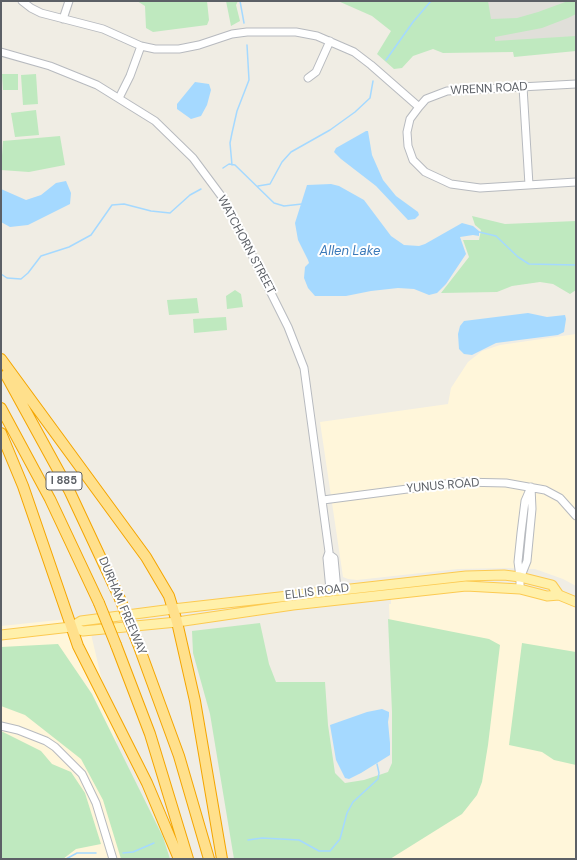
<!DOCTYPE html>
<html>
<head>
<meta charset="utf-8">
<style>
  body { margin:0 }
  #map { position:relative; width:577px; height:860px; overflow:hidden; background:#f0ede4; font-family:"DM Sans",sans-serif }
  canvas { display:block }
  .frame { position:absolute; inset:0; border:2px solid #5c6066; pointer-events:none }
</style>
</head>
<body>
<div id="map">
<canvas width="577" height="860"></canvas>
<div class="frame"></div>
</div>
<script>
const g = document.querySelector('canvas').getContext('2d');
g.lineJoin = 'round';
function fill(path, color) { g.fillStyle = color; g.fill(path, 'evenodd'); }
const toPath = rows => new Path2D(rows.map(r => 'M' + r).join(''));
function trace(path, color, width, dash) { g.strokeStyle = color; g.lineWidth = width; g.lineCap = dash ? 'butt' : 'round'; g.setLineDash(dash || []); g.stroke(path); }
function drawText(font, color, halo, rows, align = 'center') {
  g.font = font + ' "DM Sans",sans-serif'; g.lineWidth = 4; g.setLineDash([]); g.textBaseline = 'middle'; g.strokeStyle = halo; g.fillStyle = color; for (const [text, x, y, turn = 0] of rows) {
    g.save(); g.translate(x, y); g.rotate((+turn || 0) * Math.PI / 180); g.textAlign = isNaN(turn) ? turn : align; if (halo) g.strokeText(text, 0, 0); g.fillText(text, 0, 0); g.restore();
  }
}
const commercial = toPath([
  [576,334,576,586,563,579,535,569,505,568,458,569,357,580,348,579,343,577,320,422,448,404,451,388,468,362,482,351,500,345],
  [466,589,537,591,576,605,576,859,249,859,397,835,389,604,391,604,391,597],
  [87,617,144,859,1,859,1,626]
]);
const industrial = toPath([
  [486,1,576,1,576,38,492,43]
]);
const green = toPath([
  [137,1,207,1,209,20,207,25,153,32,146,28,145,6],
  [226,1,238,1,236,5,240,21,231,26],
  [338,1,488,1,491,19,517,18,538,12,568,1,576,1,576,14,568,18,542,28,495,37,495,41,576,36,576,51,514,57,513,52,443,53,433,49,413,56,402,68,394,69,377,54,391,31,372,16],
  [2,74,18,74,18,90,3,90],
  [36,74,38,104,23,105,21,75],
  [36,110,39,135,15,137,11,113],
  [60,136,65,165,29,172,1,170,3,141],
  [472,216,505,224,576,221,576,290,570,294,553,284,540,282,512,286,497,292,441,293,469,257,463,240,479,240,481,230,475,225],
  [235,290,241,294,243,307,227,309,226,296],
  [197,298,199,313,169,315,167,300],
  [226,317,227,330,194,333,193,319],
  [388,619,489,639,500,645,488,745,482,782,477,795,462,814,390,859,234,859,210,714,193,653,192,631,260,623,269,664,276,682,325,682,328,725,335,773,345,783,364,780,388,772,392,763,392,712],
  [522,643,576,652,576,765,554,760,542,752,509,745],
  [58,644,92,694,163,837,170,859,121,859,103,800,81,759,25,715,1,706,1,647],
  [1,731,41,751,52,764,71,772,85,793,101,844,76,849,63,859,1,859]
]);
const water = toPath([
  [195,82,209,84,211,90,207,105,201,116,191,119,177,109,177,104],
  [366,131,368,131,372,155,383,180,396,196,418,212,419,215,415,219,408,220,376,186,341,159,334,152,336,148],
  [66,181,71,193,70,204,28,225,10,227,1,222,1,189,26,200,41,195,56,183],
  [331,184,339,186,364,200,391,236,404,245,419,246,425,244,462,223,473,226,479,231,479,236,473,235,460,237,466,254,446,284,437,293,429,295,414,289,398,288,371,291,346,296,315,296,308,288,304,278,305,267,309,263,308,260,298,240,295,223,307,185],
  [528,313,547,317,565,315,566,319,564,332,558,335,496,343,472,355,464,354,459,349,458,334,460,326,464,321],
  [382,709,389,712,389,716,388,722,390,743,390,755,361,773,349,779,345,778,336,760,330,725,367,712]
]);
const stream = toPath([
  [240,1,244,23],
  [386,60,413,22,431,1],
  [232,165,230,143,232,133,237,111,249,80,247,45],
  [223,168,229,164,235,165,274,203,284,206,302,204],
  [258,186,270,184,282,162,291,152,330,130,355,112,370,98,373,81],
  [479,232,496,236,518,257,529,264,576,265],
  [1,274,7,278,21,279,28,273,41,256,69,247,91,235,112,205,124,204,151,211,170,213,190,195,201,189],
  [248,840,262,838,299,840,319,851,330,851,340,839,347,813,353,802,378,779,379,773,377,764],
  [123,853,133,852,154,843],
  [66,859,77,853,96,853]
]);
const minor = toPath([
  [22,1,31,8,41,13,103,29,141,46,155,49,179,49,199,45,232,34,247,32,296,32,317,36,354,52,371,65,419,107],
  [63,19,69,1],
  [1,52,50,66,97,85,155,121,193,158,225,201,288,327,304,368,329,552,327,558,330,590],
  [308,78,316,72,330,41],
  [576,84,447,91,426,99,419,107,410,119,407,132,408,146,413,160,425,172,451,184,480,188,576,182],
  [523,87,529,185],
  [119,98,130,76,141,46],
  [323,500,461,482,506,483,545,490,560,498,576,516],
  [330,555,334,558,337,590],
  [521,576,527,561,532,509,531,487],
  [520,589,520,577,518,562,521,533,525,501,531,487],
  [1,726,18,730,46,741,55,747,82,774,96,803,113,859]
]);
const major = toPath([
  [71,627,83,631,177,622,293,605,466,586,520,589,547,596,559,595,576,602],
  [1,635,71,627,81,621,173,609,466,576,504,575,520,577,552,585,559,595]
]);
const highway = toPath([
  [1,359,146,557,169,596,177,622,195,701,222,859],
  [6,375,69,490,120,599],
  [1,408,50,499,99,603],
  [1,433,23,486,78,646,147,783,179,859],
  [138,644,179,756,209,859],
  [116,645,150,734,188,859]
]);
const highwayBridge = toPath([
  [120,599,138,644],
  [99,603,116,645]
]);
const shields = [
  [64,481,36]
];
const shieldNames = [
  ["I 885",64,481]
];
const streetNames = [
  ["WRENN ROAD",489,89,-3],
  ["WATCHORN STREET",246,245,62],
  ["YUNUS ROAD",443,486,-5],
  ["ELLIS ROAD",317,592,-7],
  ["DURHAM FREEWAY",122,606,67]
];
const waterNames = [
  ["Allen Lake",350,252]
];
fill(commercial, '#fff6da');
fill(industrial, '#e0dfd9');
fill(green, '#bfe9bf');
fill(water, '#a5d9ff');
trace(stream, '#a5d9ff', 1.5);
trace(minor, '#b7babf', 9);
trace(major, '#fcca51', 11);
trace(highway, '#f4a500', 12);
trace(minor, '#fff', 7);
trace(major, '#fff0aa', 9);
trace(highway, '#ffe08c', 10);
trace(highwayBridge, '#f4a500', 12, []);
trace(highwayBridge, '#ffe08c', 10);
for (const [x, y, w] of shields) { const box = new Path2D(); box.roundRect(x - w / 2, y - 9, w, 18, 3); g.fillStyle = '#fff'; g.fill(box); trace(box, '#5c6066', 1); }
drawText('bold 11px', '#5c6066', null, shieldNames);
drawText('12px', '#5c6066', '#fff', streetNames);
drawText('italic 13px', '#3a79b9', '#fff', waterNames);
</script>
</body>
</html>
